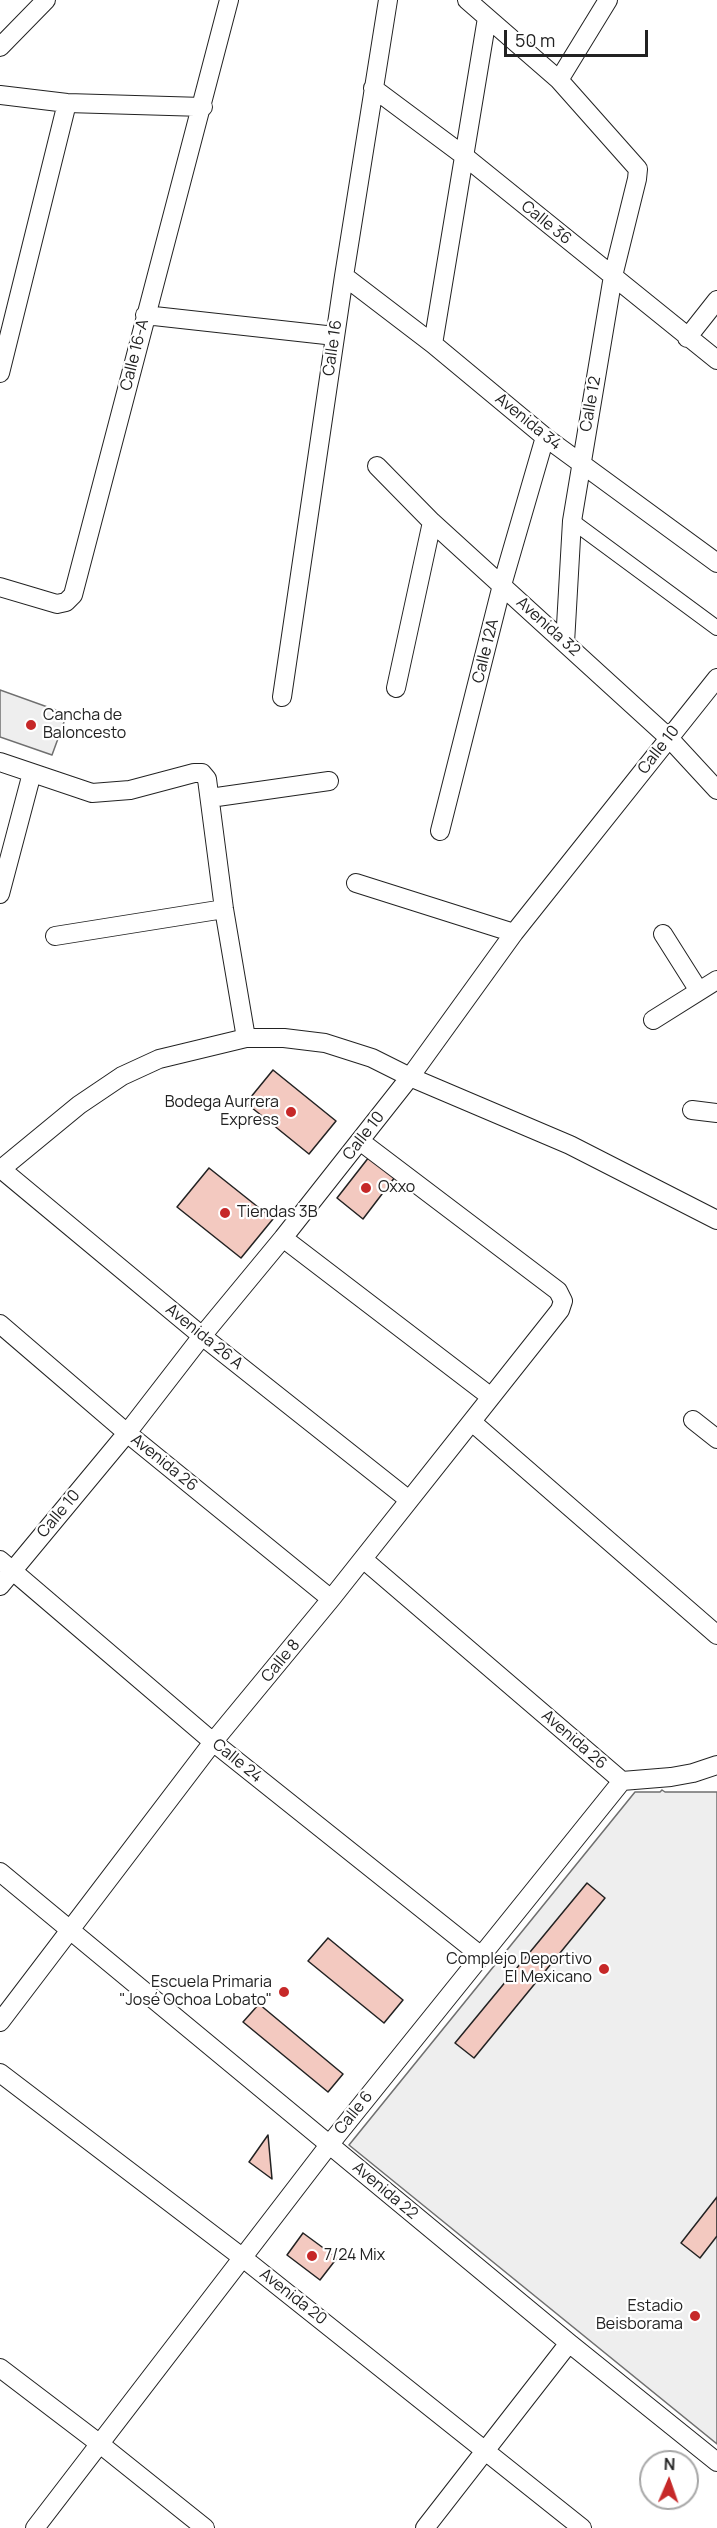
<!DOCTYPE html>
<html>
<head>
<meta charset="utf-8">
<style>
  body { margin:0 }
  #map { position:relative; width:717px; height:2528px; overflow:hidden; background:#fff; font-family:Manrope,sans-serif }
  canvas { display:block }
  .north { position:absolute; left:639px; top:2450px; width:60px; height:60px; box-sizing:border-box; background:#fff; border:2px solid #a7a7a7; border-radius:50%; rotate:2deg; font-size:16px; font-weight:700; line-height:24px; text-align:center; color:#222 }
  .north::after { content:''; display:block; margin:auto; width:21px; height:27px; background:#c62828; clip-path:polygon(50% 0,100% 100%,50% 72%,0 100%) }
  .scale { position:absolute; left:504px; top:30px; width:144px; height:27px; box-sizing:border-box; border:3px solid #222; border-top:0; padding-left:8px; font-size:18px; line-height:21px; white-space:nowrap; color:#222; -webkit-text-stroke:4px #fff; paint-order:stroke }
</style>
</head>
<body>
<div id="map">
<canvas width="717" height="2528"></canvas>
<div class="north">N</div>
<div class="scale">50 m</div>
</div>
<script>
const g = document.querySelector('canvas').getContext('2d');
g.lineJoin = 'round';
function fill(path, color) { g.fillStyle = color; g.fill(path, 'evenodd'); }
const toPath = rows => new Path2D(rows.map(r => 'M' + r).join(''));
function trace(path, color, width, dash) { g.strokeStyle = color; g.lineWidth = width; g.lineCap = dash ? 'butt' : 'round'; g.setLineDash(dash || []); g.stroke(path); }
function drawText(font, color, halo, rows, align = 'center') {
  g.font = font + ' Manrope,sans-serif'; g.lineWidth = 4.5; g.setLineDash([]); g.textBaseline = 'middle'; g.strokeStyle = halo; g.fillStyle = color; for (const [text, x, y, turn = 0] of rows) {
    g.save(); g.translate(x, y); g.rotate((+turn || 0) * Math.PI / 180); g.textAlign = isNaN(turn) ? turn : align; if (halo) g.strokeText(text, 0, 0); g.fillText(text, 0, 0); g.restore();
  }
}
const green = toPath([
  [0,690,67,714,52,755,0,737,0,690],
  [662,1790,665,1792,717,1792,717,2444,349,2145,635,1792,660,1792,662,1790]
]);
const building = toPath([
  [273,1070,336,1121,309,1154,246,1103,273,1070],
  [369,1157,395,1177,363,1219,337,1198,369,1157],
  [209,1168,273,1219,241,1258,177,1207,209,1168],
  [587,1883,605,1898,474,2058,455,2043,587,1883],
  [328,1938,403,2000,384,2023,308,1961,328,1938],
  [259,2004,343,2074,328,2092,243,2022,259,2004],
  [268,2135,272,2179,249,2162,268,2135],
  [717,2197,717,2236,700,2258,681,2243,717,2197],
  [303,2233,337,2258,320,2280,287,2255,303,2233]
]);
const pedestrian = toPath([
  [572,521,717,628]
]);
const minor = toPath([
  [467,0,559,80,638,169,637,179,613,276,572,521,565,643],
  [0,47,46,0],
  [559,80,608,0],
  [373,88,463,155,717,360],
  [0,95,67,103,203,107],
  [344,276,433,344,545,437,717,563],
  [145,315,335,336],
  [687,338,717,300],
  [433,344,487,18],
  [0,373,67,103],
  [377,466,432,522,669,738,717,790],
  [0,587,57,604,66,602,73,595,229,0],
  [396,688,432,522],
  [282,697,344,276,388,0],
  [0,762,92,793,130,790,194,773,202,773,207,779,224,909,246,1038],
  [210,798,329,781],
  [440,831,502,585,545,437],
  [356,883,514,933],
  [0,894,32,773],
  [663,934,699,991],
  [55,936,224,909],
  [653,1020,717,980],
  [692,1110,717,1113],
  [1,1169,202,1336,409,1500],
  [0,1170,79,1105,122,1076,159,1059,246,1038,284,1038,325,1043,372,1058,410,1077,570,1145,717,1220],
  [283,1238,491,1397],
  [0,1324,127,1433,331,1599],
  [693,1420,717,1439],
  [472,1422,717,1635],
  [363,1559,622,1781],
  [0,1560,213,1742,480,1955],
  [0,1586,127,1433,202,1336,283,1238,410,1077,514,933,717,678],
  [0,1872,569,2343,717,2462],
  [0,2022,213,1742,331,1599,560,1310,563,1301,558,1291,360,1141],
  [0,2073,243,2258,582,2528],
  [0,2368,100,2444,205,2528],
  [35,2528,329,2145,622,1781,671,1777,693,1773,717,1765],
  [425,2528,569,2343]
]);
const markers = [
  [31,725,6,"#c62828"],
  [291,1112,6,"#c62828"],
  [366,1188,6,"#c62828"],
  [225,1213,6,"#c62828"],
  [604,1969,6,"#c62828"],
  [284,1992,6,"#c62828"],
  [312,2256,6,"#c62828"],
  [695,2316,6,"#c62828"]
];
const streetNames = [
  ["Calle 36",546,223,39],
  ["Calle 16",333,348,-82],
  ["Calle 16-A",135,355,-76],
  ["Calle 12",591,404,-80],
  ["Avenida 34",528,422,39],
  ["Avenida 32",548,627,42],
  ["Calle 12A",486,651,-76],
  ["Calle 10",659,750,-52],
  ["Calle 10",364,1136,-52],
  ["Avenida 26 A",204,1337,39],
  ["Avenida 26",164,1463,39],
  ["Calle 10",59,1514,-50],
  ["Calle 8",281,1661,-50],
  ["Avenida 26",574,1740,41],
  ["Calle 24",237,1761,39],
  ["Calle 6",354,2113,-51],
  ["Avenida 22",385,2191,40],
  ["Avenida 20",293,2297,38]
];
const poiNames = [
  ["Cancha de",43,716],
  ["Baloncesto",43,734],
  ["Bodega Aurrera",279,1103,"right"],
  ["Express",279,1121,"right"],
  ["Oxxo",378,1188],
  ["Tiendas 3B",237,1213],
  ["Complejo Deportivo",592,1960,"right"],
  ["El Mexicano",592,1978,"right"],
  ["Escuela Primaria",272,1983,"right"],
  ["\"José Ochoa Lobato\"",272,2001,"right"],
  ["7/24 Mix",324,2256],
  ["Estadio",683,2307,"right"],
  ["Beisborama",683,2325,"right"]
];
fill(green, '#eee');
trace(green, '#6f6f6f', 1.5);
fill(building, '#f3c9c0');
trace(building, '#222', 1.5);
trace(pedestrian, '#222', 16);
trace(minor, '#222', 20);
trace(pedestrian, '#fff', 14);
trace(minor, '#fff', 18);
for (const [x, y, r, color] of markers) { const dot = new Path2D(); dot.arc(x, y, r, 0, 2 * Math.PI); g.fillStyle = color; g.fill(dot); trace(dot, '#fff', 2); }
drawText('16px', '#222', '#fff', streetNames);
drawText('16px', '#222', '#fff', poiNames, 'left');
</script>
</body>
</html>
